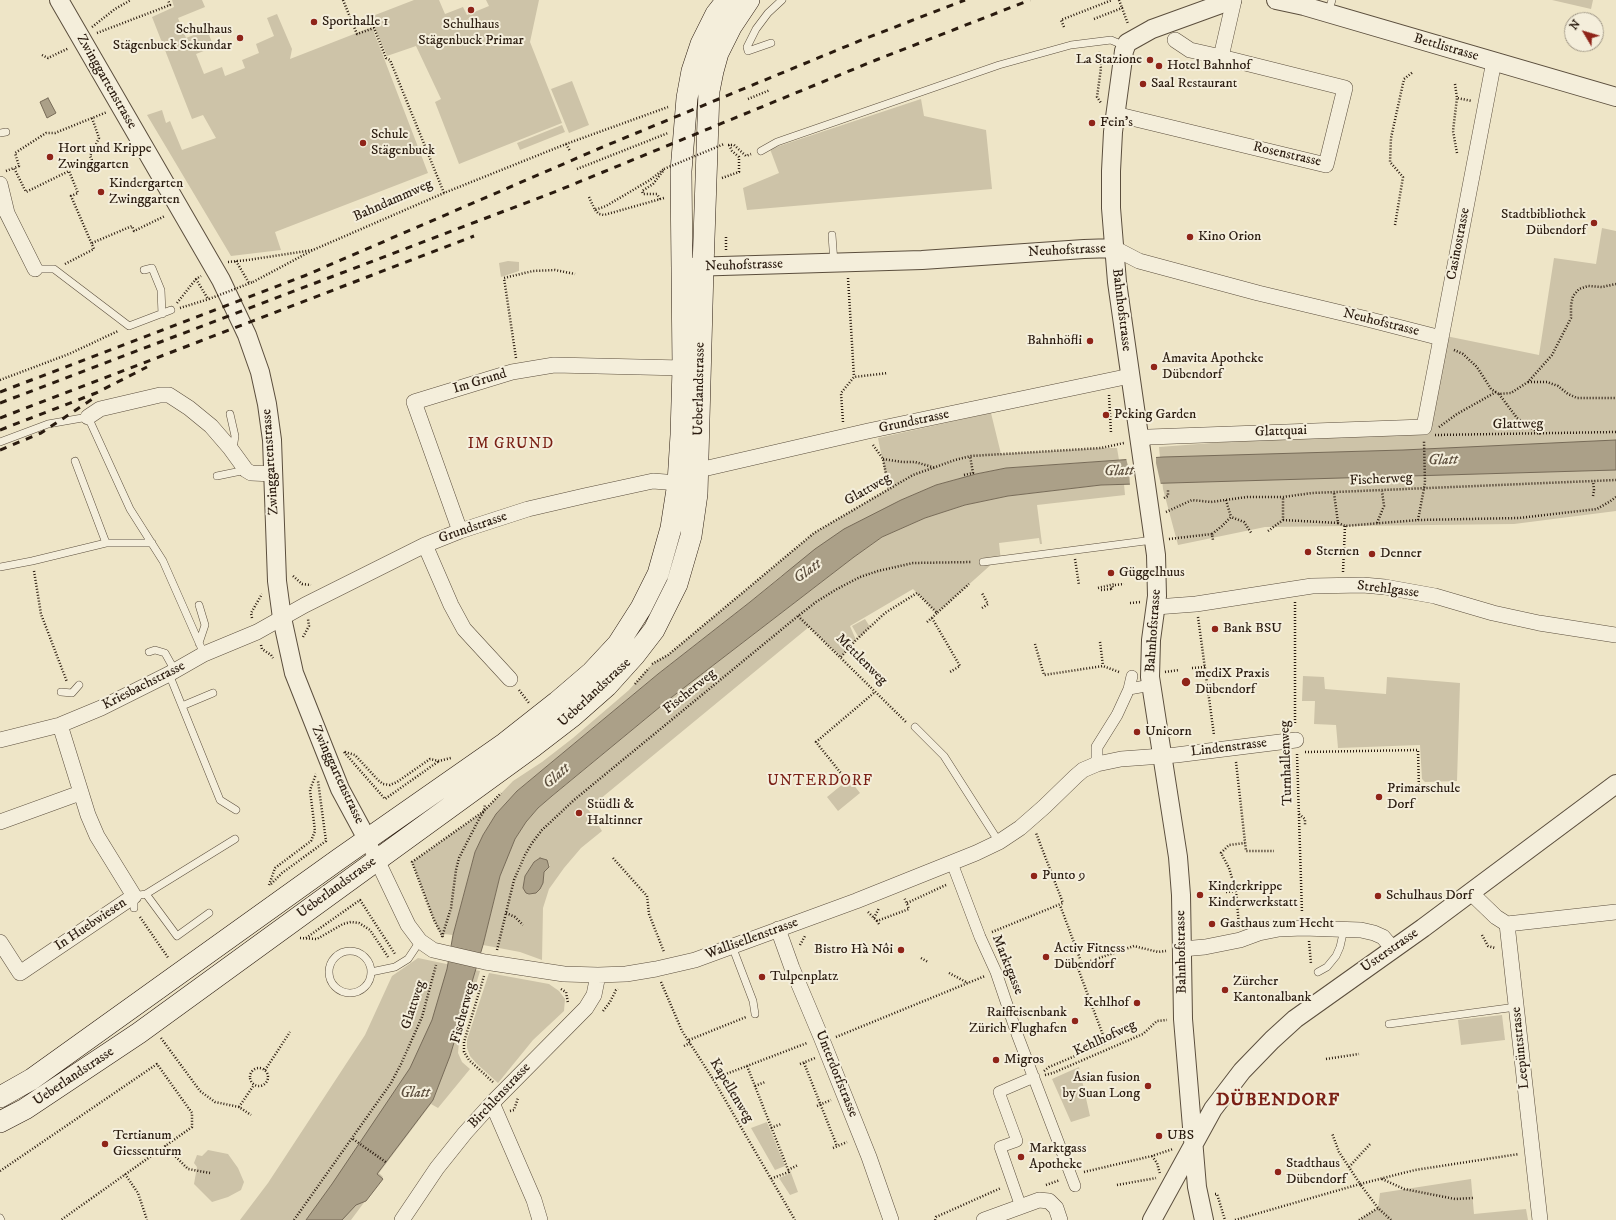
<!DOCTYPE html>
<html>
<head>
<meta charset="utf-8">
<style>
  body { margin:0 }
  #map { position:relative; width:1616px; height:1220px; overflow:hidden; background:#eee5c7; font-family:"IM FELL DW Pica",serif }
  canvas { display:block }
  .north { position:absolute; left:1564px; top:12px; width:40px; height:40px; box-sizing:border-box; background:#f4eedb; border:1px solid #a39a89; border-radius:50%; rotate:308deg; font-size:11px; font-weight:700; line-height:16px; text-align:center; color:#2a1b0f }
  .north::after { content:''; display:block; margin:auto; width:14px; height:18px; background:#8f2418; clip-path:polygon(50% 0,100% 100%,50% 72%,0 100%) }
</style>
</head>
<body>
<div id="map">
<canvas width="1616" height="1220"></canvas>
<div class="north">N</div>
</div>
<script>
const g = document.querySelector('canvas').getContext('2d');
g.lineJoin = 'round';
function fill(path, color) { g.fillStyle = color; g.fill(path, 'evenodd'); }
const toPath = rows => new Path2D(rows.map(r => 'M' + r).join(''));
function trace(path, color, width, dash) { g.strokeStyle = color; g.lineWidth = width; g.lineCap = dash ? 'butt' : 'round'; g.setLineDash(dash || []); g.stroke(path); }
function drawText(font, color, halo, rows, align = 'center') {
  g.font = font + ' "IM FELL DW Pica",serif'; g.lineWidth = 4; g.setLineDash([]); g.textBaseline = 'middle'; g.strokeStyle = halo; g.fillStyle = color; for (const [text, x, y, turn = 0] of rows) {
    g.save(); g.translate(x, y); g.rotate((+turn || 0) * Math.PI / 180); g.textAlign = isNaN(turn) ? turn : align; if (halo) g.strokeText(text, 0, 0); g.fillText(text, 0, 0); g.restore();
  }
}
const green = toPath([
  [172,0,202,0,205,7,178,18,186,38,207,30,214,47,196,54,204,74,222,67,225,76,245,68,242,60,259,53,256,44,274,36,267,18,277,14,292,49,290,59,372,27,428,173,275,232,281,250,231,256,147,115,162,110,166,123,170,121,182,150,216,138,203,115,192,119,152,17,174,7],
  [414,0,439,0,445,14,463,7,467,15,489,6,486,0,539,0,530,42,562,123,459,164,435,102,441,99,416,46,387,56,370,17],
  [1552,0,1593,0,1591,9],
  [572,81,589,125,569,133,551,89],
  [921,99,924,116,986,130,992,189,747,210,743,188,779,173,770,149],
  [562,125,565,132,520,150,517,143],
  [1602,228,1616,231,1616,511,1514,524,1265,527,1178,545,1163,489,1159,447,1424,427,1441,335,1539,355,1554,258,1596,264],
  [508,261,519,262,519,271,501,277,499,263],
  [991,413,1001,454,1101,448,1117,448,1119,460,1006,468,976,474,936,485,901,500,781,576,750,602,658,674,517,791,496,814,483,835,475,852,453,935,444,934,442,937,434,920,412,862,484,811,513,781,542,762,573,738,629,690,653,663,668,655,814,533,888,489,878,438],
  [1124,484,1125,495,1037,505,1042,544,1040,544,1039,538,999,543,1001,561,994,562,937,613,913,589,850,626,856,640,841,657,809,627,588,809,602,831,581,848,564,868,549,889,543,908,542,960,520,952,483,945,500,876,507,856,515,839,526,822,538,808,672,697,854,557,882,537,925,518,965,505,1008,496,1101,485],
  [540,858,550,865,544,872,543,880,539,890,529,894,524,889,524,880,534,862],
  [865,619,870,627,859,638,852,626],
  [1303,676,1324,677,1325,689,1386,694,1387,677,1460,683,1457,781,1425,782,1422,779,1420,745,1338,748,1336,725,1314,724,1315,701,1302,701],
  [849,779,860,793,838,811,827,797],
  [418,958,480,971,459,1042,458,1053,462,1062,470,1069,438,1108,431,1104,379,1173,383,1177,351,1220,240,1220,268,1183,365,1035,392,976],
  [489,973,549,984,559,991,565,999,564,1011,533,1040,498,1083,476,1063,470,1056,467,1048,467,1040],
  [1502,1015,1505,1040,1461,1045,1458,1020],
  [1079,1067,1090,1116,1071,1122,1052,1079],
  [767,1122,785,1166,775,1170,751,1128],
  [208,1150,228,1154,238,1168,244,1182,241,1190,228,1197,212,1202,194,1184,197,1167,194,1163,197,1155,202,1156],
  [791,1173,798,1192,790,1195,779,1178],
  [1471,1179,1474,1214,1526,1209,1528,1220,1359,1220,1378,1208,1380,1193]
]);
const water = toPath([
  [48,98,56,113,47,118,40,102,48,98],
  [1616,440,1616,470,1101,485,1008,496,965,505,925,518,882,537,854,557,672,697,552,796,538,808,526,822,515,839,500,876,483,945,450,1056,433,1100,377,1174,383,1179,366,1201,356,1205,342,1220,306,1220,332,1184,410,1068,432,1020,447,969,453,935,475,852,483,835,496,814,517,791,658,674,750,602,815,549,844,529,901,500,936,485,976,474,1006,468,1163,457,1403,450,1616,440],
  [540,858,547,860,549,867,544,872,543,883,540,889,536,893,529,894,526,893,523,888,525,876,534,862,540,858]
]);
const pier = toPath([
  [1156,456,1156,463,1161,485,1130,486,1129,470,1126,458]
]);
const path = toPath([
  [343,0,357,34,374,28,386,58,390,60,444,193],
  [1119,0,1122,8],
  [1094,19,1122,8,1128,24],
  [92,27,115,9,131,0],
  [1064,27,1061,20,1112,0],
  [97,33,170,5,168,0],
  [1100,52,1099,60,1101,68,1097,97,1101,103],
  [42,55,48,58,69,48],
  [1455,84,1457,98,1472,101],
  [748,99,770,90],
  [92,118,99,138,90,156,95,167],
  [566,144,570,151],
  [728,145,734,145,746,156,751,154],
  [1457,153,1453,131,1457,98],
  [577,169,668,133],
  [6,171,14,168],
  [722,178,739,172,739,157,732,151,729,145],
  [589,197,595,210,606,206,650,180,664,169],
  [660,199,657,194,643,194,642,191,653,184,663,171],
  [595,210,599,214,604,215,664,198],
  [1395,225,1403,177,1390,162,1391,138,1404,79,1413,72],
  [92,243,132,226,134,231,165,216],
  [726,250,726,235],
  [236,261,249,283],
  [228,262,248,260,313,250],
  [65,264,94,249,71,196,78,193,69,171,26,192,14,168,19,166,15,153,46,133,55,133,107,112],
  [848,278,854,377],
  [196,279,208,299],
  [253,282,313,250,444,193,566,144,668,107],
  [177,303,196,279,201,276],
  [180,308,209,299],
  [1454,350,1463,354,1477,367,1491,389,1499,394,1511,393,1528,382,1552,355,1571,318,1571,305,1573,296,1579,289,1588,286,1602,287,1616,284],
  [516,358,504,278,533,271,555,270,575,274],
  [0,380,69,354,118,331],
  [1528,382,1547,382,1558,386,1568,394,1577,398,1616,398],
  [1499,394,1517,418,1540,434],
  [1109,395,1111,433],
  [843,422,841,393,854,377,888,373],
  [1439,427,1457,414,1496,392],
  [1435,435,1616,432],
  [873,445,883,459,889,489],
  [883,459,902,462,915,462,936,468],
  [964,475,973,473,970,456],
  [1593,496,1594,490,1593,481],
  [1164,498,1168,496,1168,489],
  [1226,500,1231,517],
  [1166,512,1192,500,1211,502,1247,497,1283,497,1312,493,1616,480],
  [1283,520,1338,523,1334,493],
  [1418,520,1425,483,1424,441],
  [1338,523,1345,526,1418,520,1519,518,1597,509,1609,502,1616,497],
  [1377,523,1384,506,1382,491],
  [1268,531,1283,520,1283,497],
  [1212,534,1222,526,1231,517,1244,522,1252,534],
  [1169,539,1212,534,1213,540],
  [1075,559,1079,585],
  [34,571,41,614,67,682],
  [1343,572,1345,526],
  [293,576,302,584,311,585],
  [1115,585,1124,584],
  [1098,588,1115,584],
  [1101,590,1111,589],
  [1295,602,1295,725],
  [1130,603,1141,602],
  [982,608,988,604,982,593],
  [798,616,906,722],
  [1198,617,1214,735],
  [252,618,251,613,262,594],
  [932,618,960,666,950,672,951,673],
  [927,622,937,613],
  [303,637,309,626,308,619],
  [1100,642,1103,666],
  [1035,644,1044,675,1103,666,1119,672],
  [261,645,262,649,271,655,273,658],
  [841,657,856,640,885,613,917,593,937,613,969,584],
  [652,664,668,655,814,533,913,475,955,460,971,456,1101,448,1124,443],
  [1192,668,1205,667],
  [1165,672,1179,670],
  [635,684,649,668],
  [519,690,529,703],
  [344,752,385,799,439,761],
  [345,752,355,755,378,780,383,784,390,785,397,782,430,759,439,761,451,758],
  [1305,752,1418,750,1419,790],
  [1297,754,1302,913],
  [1236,762,1246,851,1274,851],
  [848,782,816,742,875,692],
  [1299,814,1305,819,1305,826],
  [613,858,647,896,649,914,664,952],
  [271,884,282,873,326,841,318,781],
  [269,885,275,868,311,841,315,831,310,790,316,774],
  [1236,891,1239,926],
  [1226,892,1236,891,1229,868,1221,853,1229,845,1245,843],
  [907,903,946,885],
  [868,912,877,921],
  [506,913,515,917,523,925],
  [140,917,169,959],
  [874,918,879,908],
  [879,924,877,921,909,909,904,897],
  [992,932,1063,903,1036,833],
  [1482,935,1488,946,1495,948],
  [442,937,451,908,456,870,459,858,479,819,484,811,501,793],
  [443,937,434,920,412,862,484,811,485,804],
  [300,938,317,939,343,924,351,922,359,923,370,930,388,957],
  [306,938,360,900,395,954],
  [1309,941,1311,964],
  [800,945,805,936],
  [497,950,514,880,525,855,532,843,542,830,574,800,798,616,816,602,837,589,860,577,878,571,913,563,972,562],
  [921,958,928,962],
  [1082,964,1134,946,1158,952,1166,951],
  [949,973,968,983],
  [484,976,464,1042,464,1052,469,1060,493,1082],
  [661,982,682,1031,713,1079,795,1220],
  [561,989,566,992,568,1003],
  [603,1011,610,1002,616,990,618,989],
  [836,1037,985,976],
  [161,1038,200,1091,215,1102,239,1107,251,1115],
  [689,1040,746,1017],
  [684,1046,690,1043],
  [1326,1059,1359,1054],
  [804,1063,837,1146],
  [800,1064,815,1058],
  [747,1066,789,1172,770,1179],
  '250 1077a9 9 0 1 1 18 0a9 9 0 1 1-18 0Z',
  [265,1070,290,1032],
  [1044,1071,1049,1067,1106,1043,1077,966,1082,964,1060,905],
  [1045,1075,1053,1073,1143,1034,1157,1021,1167,1020],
  [713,1079,807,1043],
  [755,1086,765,1082],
  [817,1106,831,1100],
  [239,1107,254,1085],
  [510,1111,514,1110,518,1098],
  [771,1128,781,1124],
  [353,1139,387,1163],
  [165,1146,188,1169,210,1173],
  [833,1148,847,1142],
  [1152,1156,1157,1163,1160,1174],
  [1349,1167,1371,1143],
  [788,1170,798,1165],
  [0,1171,157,1064,192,1113,192,1127,61,1220],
  [1084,1172,1152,1156,1173,1149],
  [125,1174,138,1193,147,1220],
  [1382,1179,1404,1189,1455,1199,1473,1198],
  [1046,1185,1060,1180],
  [1117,1185,1156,1178],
  [1215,1194,1217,1194,1225,1220],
  [294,1220,391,1083,401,1064,422,1017,436,965],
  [935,1220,936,1217,1001,1188],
  [1235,1220,1360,1184,1339,1152,1332,1133],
  [1359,1220,1378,1208],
  [1391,1220,1378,1208,1360,1184,1415,1170,1519,1154]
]);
const service = toPath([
  [1328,13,1332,0],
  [771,43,748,51,747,47,756,29,768,13,782,0],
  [0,133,6,132],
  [761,151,777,142,999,65,1071,45,1111,40,1125,46],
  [832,235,834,263],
  [35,269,54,269,129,326,171,310],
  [144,270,152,268,161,290,162,314],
  [230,414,235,436,233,449],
  [0,442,48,424,88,417,130,509,163,561,204,654],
  [75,461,106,543],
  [217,476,246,470],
  [983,562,1153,540],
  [0,567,32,561,106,543,152,543],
  [199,643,205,625,199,605],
  [149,652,155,650,165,653,175,671],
  [169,674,220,800,236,810],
  [61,692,72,693,79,685],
  [182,706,213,693],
  [915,727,944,756,999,842],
  [146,894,235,839],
  [134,908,134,896,146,894,177,936,209,913],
  [732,946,753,1001,755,1014],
  '329 972a21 21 0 1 1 42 0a21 21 0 1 1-42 0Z',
  [371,972,395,967,408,959,420,941],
  [1318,972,1327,967,1336,956,1340,947,1344,929],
  [1389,1024,1516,1007],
  [0,1218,1,1220]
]);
const pedestrian = toPath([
  [1129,689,1132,676],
  [1097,764,1097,747,1117,715,1129,689,1151,685],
  [952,863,980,937,996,972,1017,1034,1075,1186],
  [1021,1207,1000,1147,1017,1141,999,1092,1034,1077]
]);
const minor = toPath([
  [1175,40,1190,50,1221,57,1234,0],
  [1115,114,1326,165,1345,88,1221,57],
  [0,184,7,213,35,269],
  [1114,248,1139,261,1258,293,1367,319,1441,338],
  [88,417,100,409,160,395,169,395,189,408,211,426,230,448,246,470,251,473,274,474],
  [1139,440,1149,437,1424,427,1494,61],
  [699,470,868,431,1130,376],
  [460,531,414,402,512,372,554,365,683,368],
  [425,545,451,605,464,629,510,679],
  [1156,607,1196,604,1312,586,1363,585,1385,587,1435,596,1493,613,1539,623,1616,635],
  [0,740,60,725,101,708,169,674,204,654,257,632,305,605,425,545,460,531,528,509,584,496,653,481,678,483],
  [0,822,80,793],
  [367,839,408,925,420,941,433,950,485,962,564,974,598,975,626,974,656,969,695,960,856,901,976,853,999,842,1020,828,1044,807,1076,776,1083,770,1097,764,1121,759,1176,755,1296,740],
  [1470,892,1496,917,1507,924,1540,1220],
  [1507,924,1616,912],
  [778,929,792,968,821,1037,869,1157,891,1220],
  [0,942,20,973,134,896,97,836,88,815,60,725],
  [1182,949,1205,947,1240,940,1259,933,1279,929,1303,928,1361,930,1374,933,1383,937,1393,949],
  [492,1103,534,1200,540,1220],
  [402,1220,437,1168,465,1133,492,1103,586,1008,594,995,598,975],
  [984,1220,1039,1200,1049,1201,1056,1208,1060,1220]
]);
const tertiary = toPath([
  [59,0,221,280,247,335,260,372,267,404,272,440,277,581,282,618,294,673,340,789,367,839],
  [1276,0,1304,6,1616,97],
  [689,267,922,260,1084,249,1114,248],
  [1152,1220,1213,1109,1242,1071,1272,1040,1295,1019,1423,928,1616,784],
  [1204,1220,1197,1187,1183,1019,1181,895,1178,857,1150,677,1151,640,1157,596,1156,555,1117,282,1111,208,1111,171,1113,132,1124,51,1127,43,1152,29,1232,0]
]);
const secondary = toPath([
  [0,1097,32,1079,339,859,505,743,557,702,592,672,618,644,641,608,658,574,671,528,678,483,681,435,683,368,681,171,687,98,692,71,701,44,716,14,727,0],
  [0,1122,25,1109,139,1033,534,746,573,716,607,686,634,656,654,630,677,584,691,536,697,494,703,268,709,91,713,71,718,53,731,27,749,0]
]);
const rail = toPath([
  [0,392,304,276,605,146,864,39,965,0],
  [0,403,557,191,876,60,1030,0],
  [0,418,474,236],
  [0,430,96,393,147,367],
  [0,450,41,433,97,396]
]);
const pathBridge = toPath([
  [664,169,724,144],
  [209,299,253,282],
  [1111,589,1113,588,1112,585]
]);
const markers = [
  [471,10,4,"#8f2418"],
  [314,22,4,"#8f2418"],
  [240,38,4,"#8f2418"],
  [1150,60,4,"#8f2418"],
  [1159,66,4,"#8f2418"],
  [1143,84,4,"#8f2418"],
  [1092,123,4,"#8f2418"],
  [363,143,4,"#8f2418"],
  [50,157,4,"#8f2418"],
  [101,192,4,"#8f2418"],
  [1594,223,4,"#8f2418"],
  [1190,237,4,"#8f2418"],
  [1090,341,4,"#8f2418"],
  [1154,367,4,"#8f2418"],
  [1106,415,4,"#8f2418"],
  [1308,552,4,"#8f2418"],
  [1372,554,4,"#8f2418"],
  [1111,573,4,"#8f2418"],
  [1215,629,4,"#8f2418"],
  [1186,682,5,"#8f2418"],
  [1137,732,4,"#8f2418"],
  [1379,797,4,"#8f2418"],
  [579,813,4,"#8f2418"],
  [1034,876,4,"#8f2418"],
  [1200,895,4,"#8f2418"],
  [1378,896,4,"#8f2418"],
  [1212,924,4,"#8f2418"],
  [901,950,4,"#8f2418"],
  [1046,957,4,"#8f2418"],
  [762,977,4,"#8f2418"],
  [1225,990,4,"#8f2418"],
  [1137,1003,4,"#8f2418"],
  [1075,1021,4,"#8f2418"],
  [996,1060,4,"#8f2418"],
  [1148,1086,4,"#8f2418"],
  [1159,1136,4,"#8f2418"],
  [105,1144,4,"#8f2418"],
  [1021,1157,4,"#8f2418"],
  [1278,1172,4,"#8f2418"]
];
const poiNames = [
  ["Sporthalle 1",322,22],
  ["Schulhaus",471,25,"center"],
  ["Stägenbuck Primar",471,41,"center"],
  ["Schulhaus",232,30,"right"],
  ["Stägenbuck Sekundar",232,46,"right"],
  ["La Stazione",1142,60,"right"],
  ["Hotel Bahnhof",1167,66],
  ["Saal Restaurant",1151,84],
  ["Fein's",1100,123],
  ["Schule",371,135],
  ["Stägenbuck",371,151],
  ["Hort und Krippe",58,149],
  ["Zwinggarten",58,165],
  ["Kindergarten",109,184],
  ["Zwinggarten",109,200],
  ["Stadtbibliothek",1586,215,"right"],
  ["Dübendorf",1586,231,"right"],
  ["Kino Orion",1198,237],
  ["Bahnhöfli",1082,341,"right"],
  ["Amavita Apotheke",1162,359],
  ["Dübendorf",1162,375],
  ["Peking Garden",1114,415],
  ["Sternen",1316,552],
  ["Denner",1380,554],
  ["Güggelhuus",1119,573],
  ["Bank BSU",1223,629],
  ["mediX Praxis",1195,674],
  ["Dübendorf",1195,690],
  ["Unicorn",1145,732],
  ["Primarschule",1387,789],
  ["Dorf",1387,805],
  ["Stüdli &",587,805],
  ["Haltinner",587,821],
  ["Punto 9",1042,876],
  ["Kinderkrippe",1208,887],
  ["Kinderwerkstatt",1208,903],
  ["Schulhaus Dorf",1386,896],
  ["Gasthaus zum Hecht",1220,924],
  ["Activ Fitness",1054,949],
  ["Dübendorf",1054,965],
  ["Bistro Hà Nôi",893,950,"right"],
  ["Tulpenplatz",770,977],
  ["Zürcher",1233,982],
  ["Kantonalbank",1233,998],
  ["Kehlhof",1129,1003,"right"],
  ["Raiffeisenbank",1067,1013,"right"],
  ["Zürich Flughafen",1067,1029,"right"],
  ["Migros",1004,1060],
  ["Asian fusion",1140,1078,"right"],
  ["by Suan Long",1140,1094,"right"],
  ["Tertianum",113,1136],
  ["Giessenturm",113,1152],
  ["UBS",1167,1136],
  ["Marktgass",1029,1149],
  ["Apotheke",1029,1165],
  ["Stadthaus",1286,1164],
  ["Dübendorf",1286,1180]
];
const streetNames = [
  ["Bettlistrasse",1446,48,16],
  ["Zwinggartenstrasse",106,82,60],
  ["Rosenstrasse",1287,155,13],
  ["Bahndammweg",393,201,-24],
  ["Casinostrasse",1459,244,-79],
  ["Neuhofstrasse",1067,251,-3],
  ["Neuhofstrasse",744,266,-2],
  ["Bahnhofstrasse",1121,310,83],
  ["Neuhofstrasse",1381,323,14],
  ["Im Grund",480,382,-17],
  ["Ueberlandstrasse",700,389,-89],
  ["Grundstrasse",914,422,-12],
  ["Glattweg",1518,425,-1],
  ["Glattquai",1281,432,-2],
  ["Zwinggartenstrasse",271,462,-94],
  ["Fischerweg",1381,480,-3],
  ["Glattweg",868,490,-30],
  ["Grundstrasse",473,528,-19],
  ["Strehlgasse",1388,590,7],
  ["Bahnhofstrasse",1154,631,-86],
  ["Mettlenweg",861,660,45],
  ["Kriesbachstrasse",144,686,-27],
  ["Fischerweg",690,692,-39],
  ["Ueberlandstrasse",595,693,-43],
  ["Lindenstrasse",1229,748,-7],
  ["Turnhallenweg",1287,763,-92],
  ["Zwinggartenstrasse",337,775,65],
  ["Ueberlandstrasse",337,888,-36],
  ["In Huebwiesen",91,925,-34],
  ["Wallisellenstrasse",752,939,-20],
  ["Usterstrasse",1390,951,-35],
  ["Bahnhofstrasse",1182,952,-91],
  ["Marktgasse",1007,965,68],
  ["Glattweg",414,1005,-72],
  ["Fischerweg",464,1013,-75],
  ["Kehlhofweg",1105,1039,-25],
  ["Leepüntstrasse",1521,1048,-96],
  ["Unterdorfstrasse",836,1074,68],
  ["Ueberlandstrasse",74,1077,-34],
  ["Kapellenweg",731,1091,59],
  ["Birchlenstrasse",500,1096,-47]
];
const neighbourhoodNames = [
  ["IM GRUND",511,445],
  ["UNTERDORF",820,782]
];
const waterNames = [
  ["Glatt",1443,461,-2],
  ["Glatt",1119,472,-2],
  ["Glatt",808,572,-36],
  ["Glatt",557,777,-41],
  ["Glatt",415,1094]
];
const districtNames = [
  ["DÜBENDORF",1278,1101]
];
fill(green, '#cdc3a8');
fill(water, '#aba088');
trace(water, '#776b58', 1);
fill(pier, '#eee5c7');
trace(service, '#5b4e3d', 8);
trace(pedestrian, '#5b4e3d', 12);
trace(minor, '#5b4e3d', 16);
trace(tertiary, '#5b4e3d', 20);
trace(secondary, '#2a1b0f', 22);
trace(path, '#2a1b0f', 2.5, [1, 2]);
trace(service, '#f4eedb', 7);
trace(pedestrian, '#f4eedb', 11);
trace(minor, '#f4eedb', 15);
trace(tertiary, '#f4eedb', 18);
trace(secondary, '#f4eedb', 21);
trace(rail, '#2a1b0f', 3, [7, 7]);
trace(pathBridge, '#2a1b0f', 2.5, [1, 2]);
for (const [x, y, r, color] of markers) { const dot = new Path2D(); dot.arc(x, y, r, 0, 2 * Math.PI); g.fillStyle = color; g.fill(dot); trace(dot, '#f4eedb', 1.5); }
drawText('14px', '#2a1b0f', '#f4eedb', poiNames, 'left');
drawText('14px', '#2a1b0f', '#f4eedb', streetNames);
g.letterSpacing = '1px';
drawText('15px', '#7a1f14', '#f4eedb', neighbourhoodNames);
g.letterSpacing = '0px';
drawText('italic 15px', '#5e503f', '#f4eedb', waterNames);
g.letterSpacing = '1px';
drawText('bold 18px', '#7a1f14', '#f4eedb', districtNames);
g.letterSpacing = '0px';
</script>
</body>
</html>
